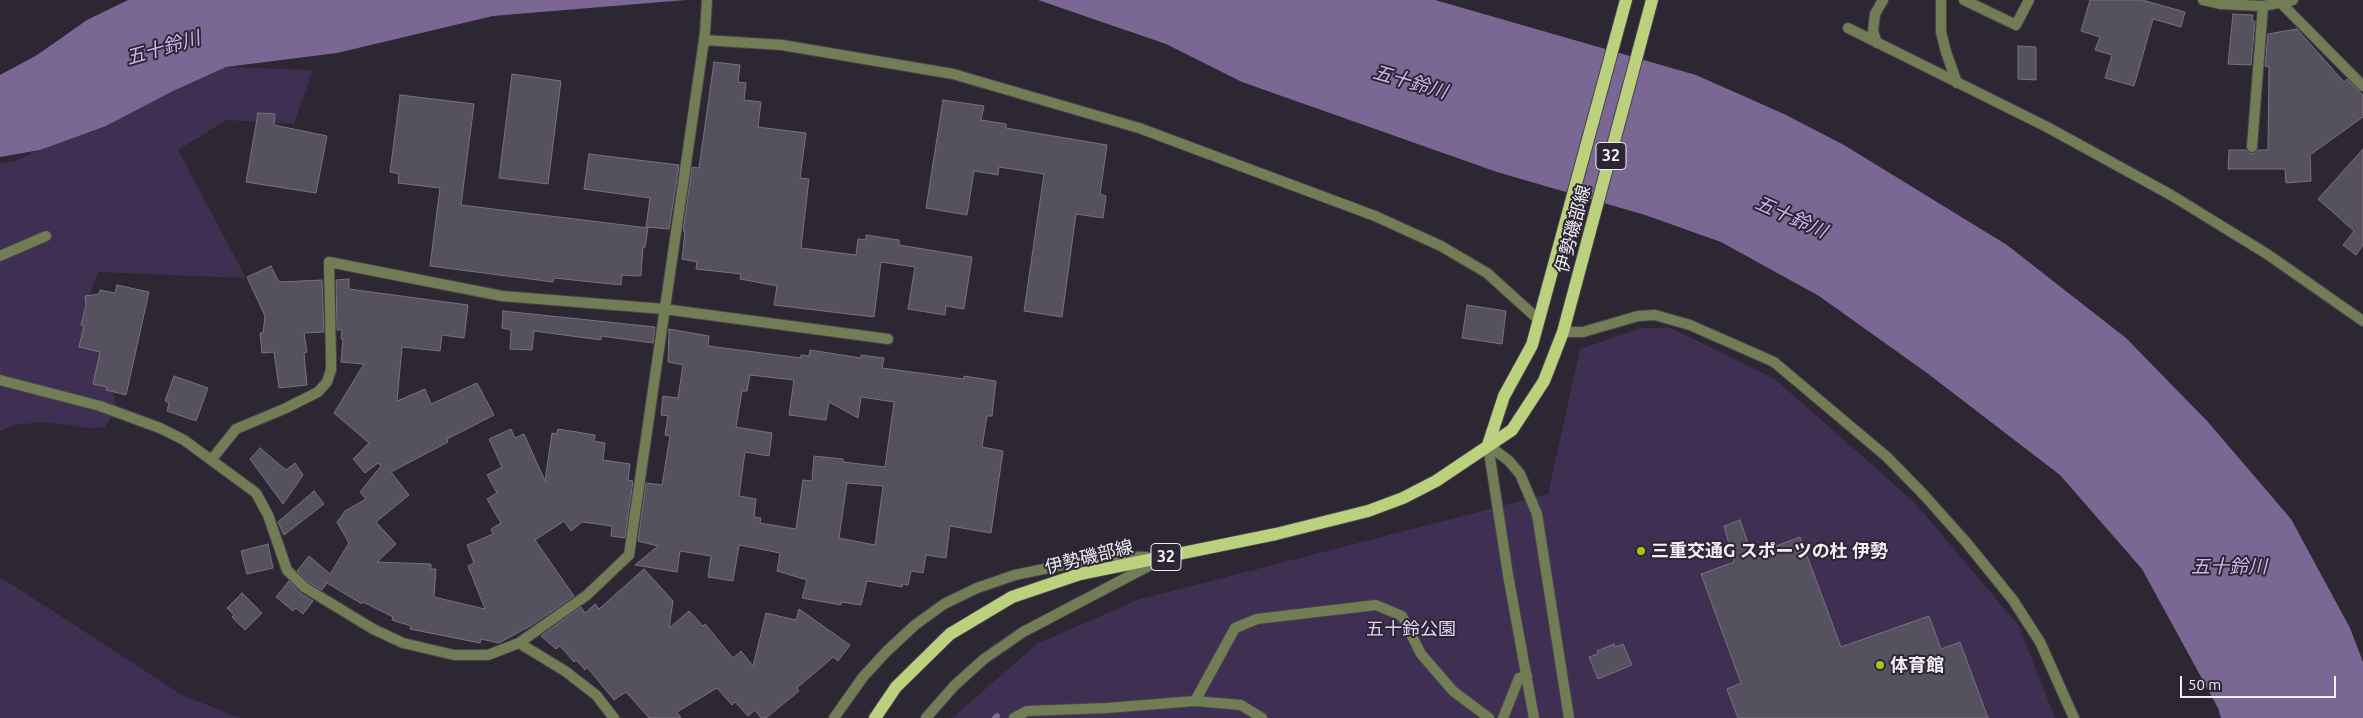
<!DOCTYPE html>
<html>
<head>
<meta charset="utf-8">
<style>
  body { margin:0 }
  #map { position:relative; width:2363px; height:718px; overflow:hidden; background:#2c2732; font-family:Ubuntu,sans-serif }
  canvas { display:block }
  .scale { position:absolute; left:2180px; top:676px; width:156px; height:22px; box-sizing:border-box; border:2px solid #f2eef6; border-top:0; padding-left:6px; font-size:15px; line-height:18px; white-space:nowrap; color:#f2eef6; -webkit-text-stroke:4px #2c2732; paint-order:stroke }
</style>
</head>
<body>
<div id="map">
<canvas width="2363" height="718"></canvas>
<div class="scale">50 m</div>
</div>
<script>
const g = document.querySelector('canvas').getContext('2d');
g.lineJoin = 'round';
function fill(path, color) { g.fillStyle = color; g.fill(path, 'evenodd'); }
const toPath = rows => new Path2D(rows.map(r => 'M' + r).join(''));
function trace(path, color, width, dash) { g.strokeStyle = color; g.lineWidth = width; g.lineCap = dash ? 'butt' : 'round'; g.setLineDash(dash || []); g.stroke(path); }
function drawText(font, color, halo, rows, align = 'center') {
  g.font = font + ' Ubuntu,"Noto Sans JP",sans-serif'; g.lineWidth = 4; g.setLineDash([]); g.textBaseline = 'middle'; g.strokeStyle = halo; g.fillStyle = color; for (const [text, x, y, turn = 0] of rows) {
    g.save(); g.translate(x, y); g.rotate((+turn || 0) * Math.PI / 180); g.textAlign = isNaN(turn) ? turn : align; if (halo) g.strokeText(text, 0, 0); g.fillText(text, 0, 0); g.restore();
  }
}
const green = toPath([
  [226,67,313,70,294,124,227,120,178,150,246,278,98,272,81,318,103,357,117,407,105,427,89,428,45,422,14,425,0,431,0,163,15,161],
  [1642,328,1671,328,1775,379,1915,503,2019,626,2055,718,952,718,1037,644,1137,600,1548,494,1580,349],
  [0,578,13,585,182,695,240,718,0,718]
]);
const water = toPath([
  [128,0,686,0,493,16,337,53,226,67,171,92,106,126,40,150,0,157,0,75,37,55,87,20],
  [1038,0,1435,0,1696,75,1784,114,1844,145,2007,245,2126,338,2208,422,2291,519,2350,628,2363,662,2363,718,2221,718,2218,708,2142,569,2060,475,1927,373,1819,296,1721,242,1645,215,1497,172,1242,82,1166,44]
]);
const stream = toPath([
  [995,718,997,716]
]);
const building = toPath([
  [2090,0,2142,0,2185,12,2181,27,2153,19,2134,86,2105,78,2112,55,2095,50,2100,37,2081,31,2090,0],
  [2233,14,2253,15,2252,21,2255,21,2251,65,2228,64,2233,14],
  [2297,29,2344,82,2347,79,2363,95,2363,117,2310,155,2311,181,2286,183,2285,169,2228,169,2229,150,2246,150,2252,154,2258,150,2268,150,2269,67,2265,66,2268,34,2297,29],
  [2018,46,2036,47,2036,80,2018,79,2018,46],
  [714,62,740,65,738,82,746,83,744,100,761,102,758,127,806,133,800,178,809,179,801,248,856,255,858,239,866,240,866,235,899,240,899,245,972,257,964,309,946,306,945,315,908,309,915,267,881,262,874,317,774,305,777,286,740,279,741,274,696,269,697,262,682,259,685,231,683,231,692,167,699,168,714,62],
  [512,74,561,81,548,184,499,178,512,74],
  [400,95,474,104,461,205,648,228,645,247,643,247,641,276,622,275,621,285,554,278,553,282,430,266,440,188,398,183,399,174,390,172,400,95],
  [943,100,984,106,981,120,1006,124,1006,128,1107,145,1100,194,1106,196,1103,218,1076,214,1062,317,1024,311,1044,174,999,167,998,175,974,171,967,215,926,208,943,100],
  [258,113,275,114,274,125,327,136,316,193,246,182,258,113],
  [2363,149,2363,245,2356,255,2343,245,2354,231,2318,199,2363,149],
  [589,154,679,165,669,229,646,227,650,198,584,189,589,154],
  [271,266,279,282,322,280,324,332,304,333,307,352,304,353,307,385,279,388,274,352,262,353,260,333,263,333,265,316,247,277,271,266],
  [349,279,349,289,468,305,464,338,442,335,440,351,402,347,397,401,425,389,431,404,477,383,494,415,447,439,448,442,391,472,409,495,376,522,396,544,377,562,431,564,431,569,436,569,434,597,485,609,468,566,474,563,467,545,493,534,491,529,501,523,487,499,497,493,487,475,502,467,489,439,511,429,515,438,524,434,545,481,552,433,557,434,558,429,595,435,594,441,605,443,603,460,630,464,628,480,633,481,625,538,611,536,612,526,582,522,571,531,564,521,535,540,574,596,532,625,499,643,481,639,480,643,410,629,411,626,392,620,393,617,363,602,362,604,327,583,322,590,308,582,297,571,309,556,330,574,349,543,337,522,345,511,366,499,360,492,381,466,378,463,365,473,353,459,369,443,334,413,364,364,341,362,343,339,341,339,342,330,337,330,336,280,349,279],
  [117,285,149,292,126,395,106,390,107,387,93,384,100,352,79,347,84,326,81,325,86,305,85,296,99,294,100,290,115,293,117,285],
  [1467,305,1506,311,1502,344,1462,338,1467,305],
  [503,311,655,327,653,343,601,336,601,340,534,331,532,350,510,349,511,330,502,328,503,311],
  [669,329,709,336,708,346,801,358,801,355,809,356,810,350,861,358,861,355,884,358,882,368,964,379,964,376,996,381,992,416,987,416,982,447,1003,451,991,533,950,526,946,558,926,555,923,573,911,571,908,585,903,584,902,587,867,581,861,605,841,602,841,605,802,598,807,580,777,571,780,553,739,545,733,581,708,577,711,556,680,551,677,572,635,565,658,546,638,541,646,483,662,485,670,436,665,435,668,416,661,415,663,396,678,398,683,365,668,362,669,329],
  [750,375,794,380,789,415,826,420,829,402,858,418,861,397,894,402,885,467,843,462,843,459,814,456,812,481,803,480,796,529,760,523,761,518,754,517,756,499,739,496,745,452,769,456,772,433,736,427,742,391,747,391,750,375],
  [847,483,883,486,875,545,839,538,847,483],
  [174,376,208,388,196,421,167,411,169,403,165,401,174,376],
  [260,448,286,470,295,463,303,475,283,504,250,459,260,448],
  [314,491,324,504,284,535,278,522,314,491],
  [1740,520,1752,555,1800,537,1841,647,1929,616,1941,649,1960,642,1988,718,1738,718,1727,689,1741,683,1701,574,1734,562,1724,526,1740,520],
  [268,544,273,568,247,574,241,551,268,544],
  [644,569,673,601,669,628,689,611,703,626,705,624,733,658,741,651,753,666,766,613,796,620,799,609,850,645,838,661,833,657,797,688,799,691,766,718,761,718,755,710,748,716,735,702,732,705,717,688,677,712,681,718,649,718,626,692,614,700,587,667,585,670,576,660,574,662,560,646,556,649,541,636,581,607,585,613,595,604,599,609,644,569],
  [289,581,300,593,313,601,303,614,296,608,293,611,276,597,289,581],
  [242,593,262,613,245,630,232,617,234,615,227,608,242,593],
  [1614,644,1615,647,1623,644,1632,665,1598,679,1589,657,1598,654,1597,651,1614,644]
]);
const pedestrian = toPath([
  [1195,701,1241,705,1262,718],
  [1014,718,1027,711,1107,708,1195,701,1235,628,1257,619,1376,605,1402,616,1421,654,1453,691,1489,718],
  [1503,718,1519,678,1527,676]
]);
const minor = toPath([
  [1941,0,1941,32,1946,52,1957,83],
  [1964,0,2016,25,2029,0],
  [2203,0,2221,4,2263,6,2293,0],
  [2282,4,2363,86],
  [1848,28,2047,127,2171,195,2267,254,2363,321],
  [704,40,782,45,953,74,1139,128,1375,216,1441,246,1487,273,1539,320],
  [1877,43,1873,31,1875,14,1883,0],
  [2252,147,2263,6],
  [0,256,46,236],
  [1563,332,1583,332,1638,316,1655,315,1690,325,1774,362,1887,457,1924,495,1966,542,2013,600,2040,642,2074,718],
  [0,380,100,406,160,428,184,440,256,493,268,515,287,570,304,587,373,629,403,643,454,655,488,655,519,643,587,595,629,555,705,33,707,0],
  [212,459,236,429,284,409,318,392,327,382,331,370,331,358,329,262,502,296,664,309,888,339],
  [519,643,565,671,596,695,614,718]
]);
const tertiary = toPath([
  [1488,445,1509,461,1520,474,1537,514,1569,718],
  [1488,445,1508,575,1534,718],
  [834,718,863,677,887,651,915,625,944,604,977,588,1015,575,1106,556,1147,557],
  [926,718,954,686,984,659,1023,632,1160,560]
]);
const primary = toPath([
  [1488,445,1504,396,1532,345,1626,0],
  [875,718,896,687,950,634,1012,597,1080,574,1276,534,1368,511,1403,498,1436,481,1512,430,1544,381,1563,332,1652,0]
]);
const markers = [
  [1641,551,5,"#a8c71d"],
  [1880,665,5,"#a8c71d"]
];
const shields = [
  [1611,156,30],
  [1166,557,30]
];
const shieldNames = [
  ["32",1611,156],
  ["32",1166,557]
];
const streetNames = [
  ["伊勢磯部線",1573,229,-75],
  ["伊勢磯部線",1089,557,-14]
];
const poiNames = [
  ["三重交通G スポーツの杜 伊勢",1651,551],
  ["体育館",1890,665]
];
const parkNames = [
  ["五十鈴公園",1411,629]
];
const waterNames = [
  ["五十鈴川",163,48,-16],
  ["五十鈴川",1410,82,16],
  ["五十鈴川",1791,217,24],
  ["五十鈴川",2229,567]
];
fill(green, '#3f2f52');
fill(water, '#7b6793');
trace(stream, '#7b6793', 6);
fill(building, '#56515e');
trace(building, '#787280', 1);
trace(pedestrian, '#48434d', 12);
trace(minor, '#48434d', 12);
trace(tertiary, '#48434d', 12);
trace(primary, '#48434d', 14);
trace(pedestrian, '#727d56', 10);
trace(minor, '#727d56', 10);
trace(tertiary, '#727d56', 10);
trace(primary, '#bcd17e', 12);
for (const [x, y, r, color] of markers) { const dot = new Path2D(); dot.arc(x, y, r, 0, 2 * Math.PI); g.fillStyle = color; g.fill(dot); trace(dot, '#2c2732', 2); }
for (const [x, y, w] of shields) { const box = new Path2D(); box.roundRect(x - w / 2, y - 13.5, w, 27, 4); g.fillStyle = '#2c2732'; g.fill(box); trace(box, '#f2eef6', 1); }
drawText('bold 16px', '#f2eef6', null, shieldNames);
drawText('18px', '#f2eef6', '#2c2732', streetNames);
drawText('bold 18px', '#f2eef6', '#2c2732', poiNames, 'left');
drawText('18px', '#e3d1fb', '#2c2732', parkNames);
drawText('italic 19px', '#d2b3f8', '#2c2732', waterNames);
</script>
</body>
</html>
